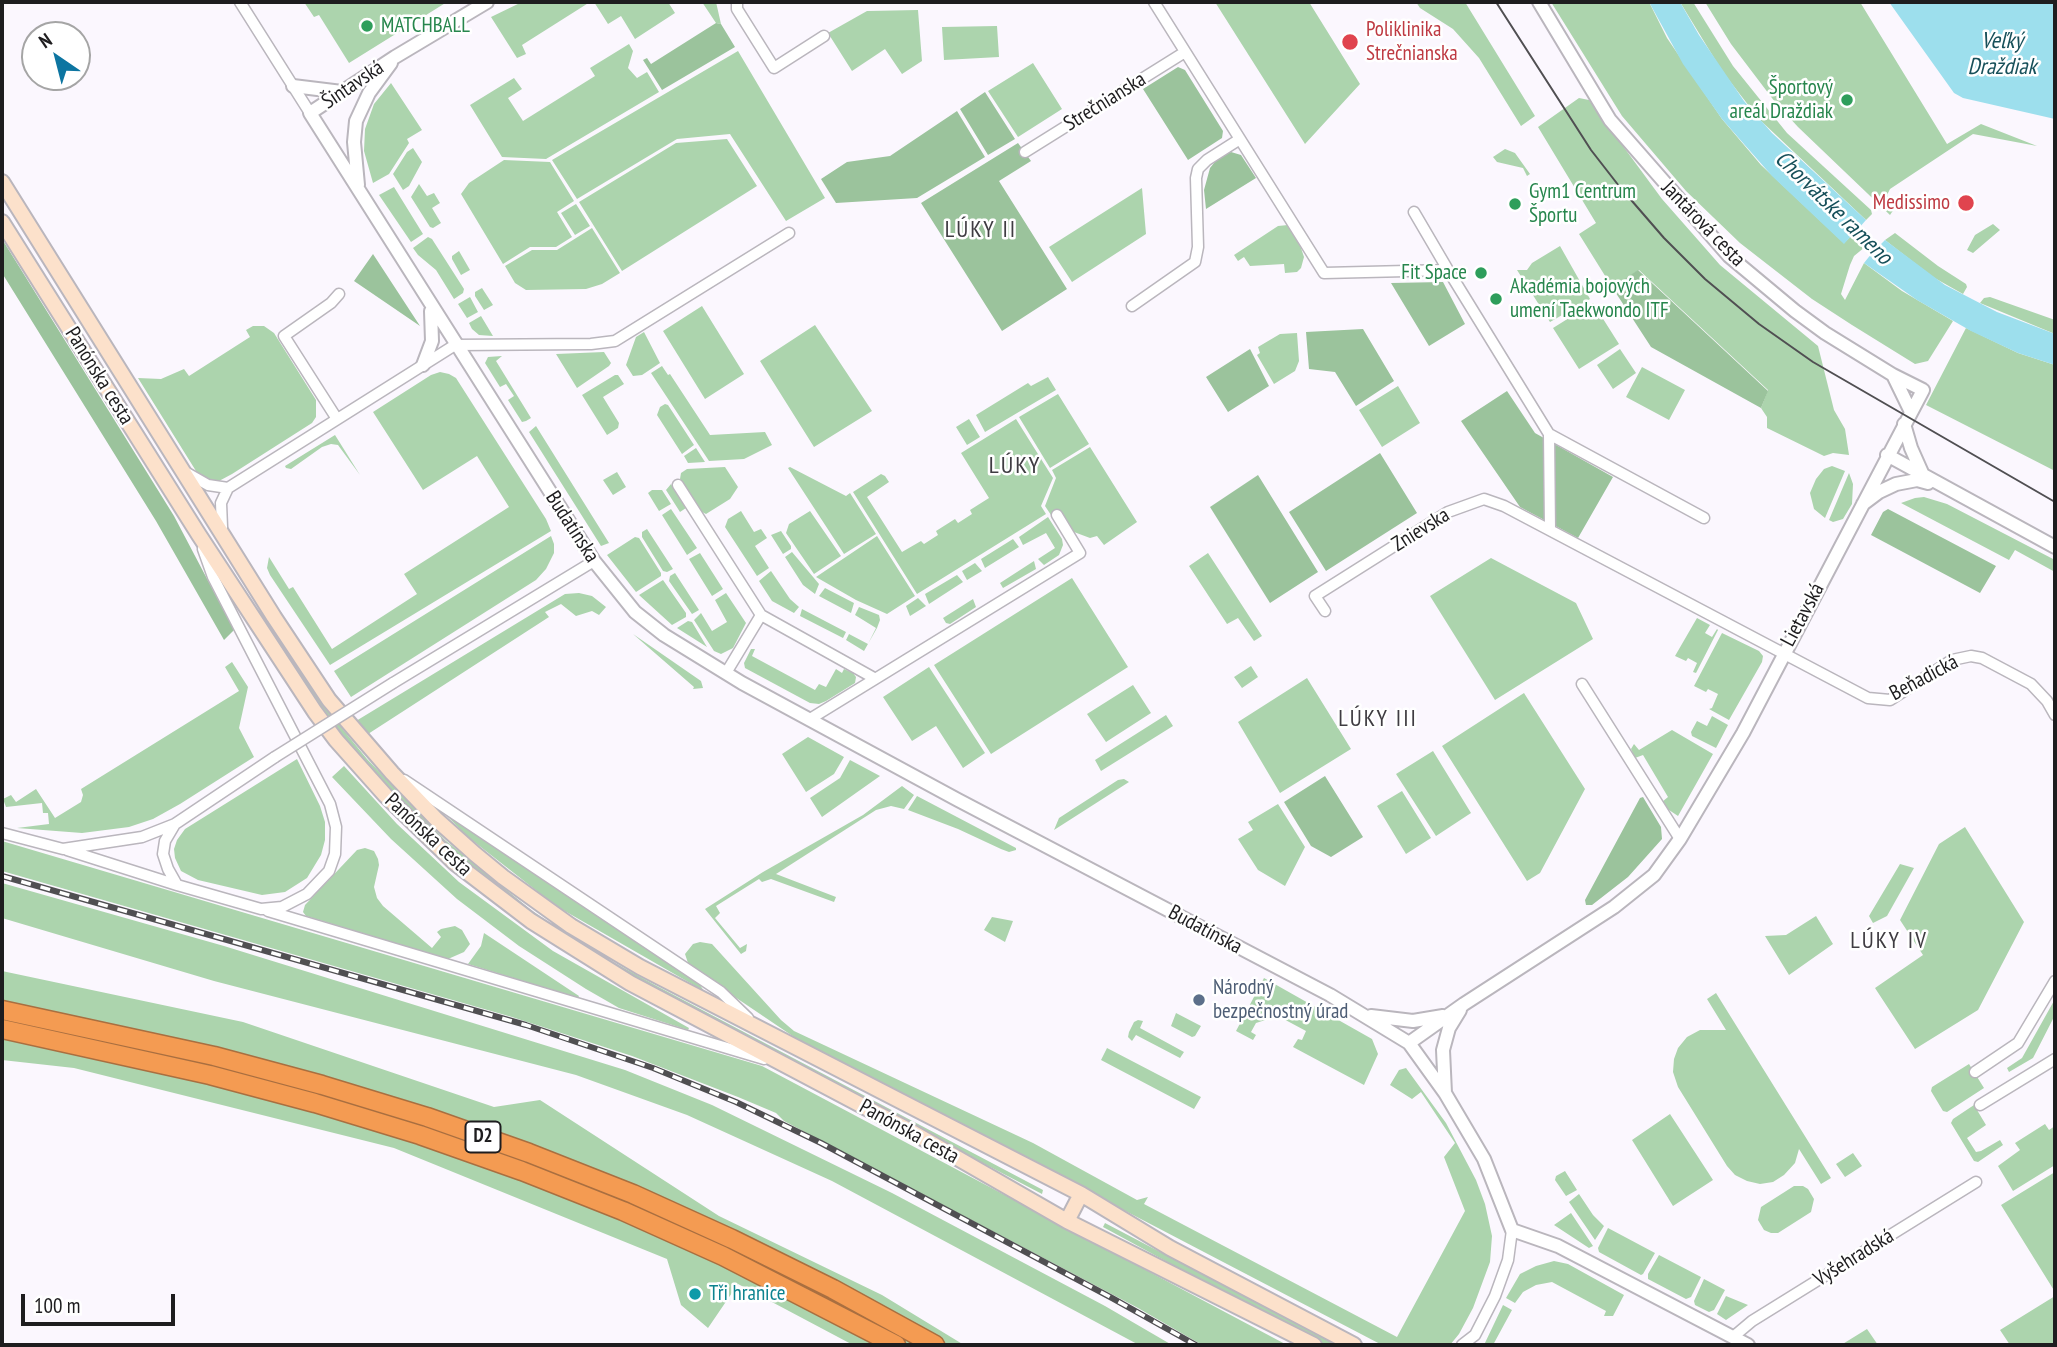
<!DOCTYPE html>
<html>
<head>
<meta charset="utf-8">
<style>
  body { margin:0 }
  #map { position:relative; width:2057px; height:1347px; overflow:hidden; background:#fbf7fe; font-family:"PT Sans Narrow",sans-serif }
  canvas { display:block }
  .frame { position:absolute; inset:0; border:4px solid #1e1d1f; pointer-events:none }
  .north { position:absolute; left:21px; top:21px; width:70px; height:70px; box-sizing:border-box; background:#fff; border:2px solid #a5a5a5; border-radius:50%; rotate:325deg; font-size:19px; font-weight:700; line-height:28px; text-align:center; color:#1e1d1f }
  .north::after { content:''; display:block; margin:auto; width:24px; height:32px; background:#0d75a1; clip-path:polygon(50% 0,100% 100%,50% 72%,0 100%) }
  .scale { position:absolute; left:21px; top:1294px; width:154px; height:32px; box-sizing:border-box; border:4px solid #1e1d1f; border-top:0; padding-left:9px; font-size:21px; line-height:24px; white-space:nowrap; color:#1e1d1f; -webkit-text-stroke:5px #fff; paint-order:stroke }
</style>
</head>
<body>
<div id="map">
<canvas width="2057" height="1347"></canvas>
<div class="frame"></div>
<div class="north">N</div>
<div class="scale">100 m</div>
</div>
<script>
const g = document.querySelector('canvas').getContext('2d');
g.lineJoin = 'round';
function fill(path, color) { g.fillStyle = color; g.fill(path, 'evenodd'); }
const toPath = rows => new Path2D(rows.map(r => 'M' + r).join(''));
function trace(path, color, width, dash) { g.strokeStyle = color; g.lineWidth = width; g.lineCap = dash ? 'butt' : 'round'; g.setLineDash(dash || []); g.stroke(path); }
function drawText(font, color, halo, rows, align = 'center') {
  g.font = font + ' "PT Sans Narrow",sans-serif'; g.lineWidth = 5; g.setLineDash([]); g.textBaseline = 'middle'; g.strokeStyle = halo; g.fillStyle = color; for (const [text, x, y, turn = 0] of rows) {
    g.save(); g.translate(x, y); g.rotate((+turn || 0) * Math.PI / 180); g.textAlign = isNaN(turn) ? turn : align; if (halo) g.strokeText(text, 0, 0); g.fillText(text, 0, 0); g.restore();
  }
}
const green = toPath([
  [304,2,447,2,349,63,319,15,314,17],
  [522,2,590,2,522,45,526,54,517,58,491,17],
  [594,2,668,2,675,13,635,39,621,16,608,24],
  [702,2,716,2,721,24,716,23],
  [1215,2,1309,2,1360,84,1305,144],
  [1416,2,1465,2,1535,116,1521,126,1479,58,1453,29,1420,8],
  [1551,2,1649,2,1667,38,1722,119,1761,165,1844,243,1852,235,1865,247,1854,256,1850,265,1841,294,1845,300,1864,263,1902,291,1953,321,1928,361,1915,364,1852,325,1812,299,1740,243,1686,191,1622,116],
  [1680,2,1693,2,1733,66,1787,133,1871,210,1872,214,1866,220,1759,119,1722,71],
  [1705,2,1860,2,1947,144,1981,124,2037,146,1973,134,1890,189,1887,195,1894,209,1890,215,1798,127,1775,102,1731,44],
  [918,10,922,61,902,74,885,49,852,71,828,33,867,11],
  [997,26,999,57,944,60,942,27],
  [629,44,633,51,628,68,637,78,647,72,659,92,546,159,502,157,470,105,514,78,522,89,508,98,523,121,595,76,590,68],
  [738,51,825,198,786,221,730,134,677,139,577,199,552,160],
  [1033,63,1062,109,1018,137,988,91],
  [391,83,422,130,407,139,409,143,389,174,373,183,364,151,365,129,374,104],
  [1579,98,1589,100,1662,199,1720,265,1818,346,1834,410,1845,429,1849,455,1833,453,1824,456,1767,428,1767,417,1761,408,1768,390,1639,270,1612,287,1579,234,1596,223,1538,127],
  [727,139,757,186,622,271,579,202,676,143],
  [413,148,422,162,409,186,403,190,393,174,407,152],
  [1505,149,1515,153,1530,174,1527,176,1523,168,1497,162,1493,157],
  [504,160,550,162,574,201,557,212,572,237,556,247,530,247,503,264,461,194,469,183],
  [419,184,427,196,434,193,440,203,432,208,441,223,433,228,430,227,411,197],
  [394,187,423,234,411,242,379,195],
  [1142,188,1146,234,1072,282,1049,247],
  [576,204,590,226,575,235,561,213],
  [1993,224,2000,230,1973,253,1967,250,1975,235],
  [1288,225,1301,248,1304,257,1301,268,1297,272,1285,273,1284,264,1250,266,1244,257,1238,261,1234,255,1278,226],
  [592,228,620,273,602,284,586,289,526,290,515,283,505,266,532,250,557,250],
  [1895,233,1938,266,1966,284,1967,287,1963,294,1931,276,1885,240],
  [428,237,432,239,464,289,463,293,454,299,436,270,418,255,413,248],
  [1560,246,1590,299,1550,322,1517,270,1527,270,1532,263],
  [459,251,470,270,461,275,452,259,452,256],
  [482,288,493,305,484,310,475,296,475,292],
  [470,297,478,312,467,318,458,304],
  [1990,297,2055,320,2055,334,1980,303,1984,298],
  [1593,303,1619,344,1579,369,1553,328],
  [702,306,744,374,705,399,663,331],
  [481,316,493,336,479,335,472,329,469,323],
  [815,325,872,411,814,447,760,361],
  [253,326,264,326,274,333,316,400,316,417,312,423,232,474,219,481,211,481,201,477,196,471,138,378,161,379,184,369,189,376,250,337,246,330],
  [1966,328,2018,353,2055,365,2055,471,1926,405],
  [644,332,660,363,642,375,633,376,626,365,636,337],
  [1297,333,1299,361,1295,371,1274,384,1257,355,1260,353,1258,347,1280,334],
  [1620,349,1636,373,1613,389,1597,365],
  [604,352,611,363,609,366,577,388,556,354],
  [502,356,496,361,531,418,526,421,522,422,508,400,514,396,506,384,500,387,485,363,488,357],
  [662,366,668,375,670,374,710,435,765,432,772,445,744,459,709,461,651,373],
  [1642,367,1685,390,1669,420,1626,397],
  [440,372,449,374,456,378,546,519,551,531,330,665,270,575,267,568,269,557,289,589,293,587,332,649,417,594,404,574,509,507,477,456,423,490,373,412,431,375],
  [615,375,618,375,624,384,603,397,619,423,618,428,607,435,582,395],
  [1048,377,1056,390,985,432,976,415,1028,383,1031,386],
  [1398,386,1420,423,1382,447,1359,410],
  [1058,394,1089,444,1050,468,1019,417],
  [665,404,668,405,694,445,682,454,657,415,660,407],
  [969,419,980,437,967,445,956,427],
  [1016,419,1053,478,1041,506,1046,514,917,594,853,492,881,474,885,476,889,482,867,497,902,552,921,541,924,544,938,535,936,531,955,519,958,523,972,514,970,510,989,498,961,453],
  [536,426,609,543,601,546,529,432],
  [335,435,360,475,338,445,331,444,322,447,291,469,286,468,285,466],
  [1090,447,1137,522,1104,545,1097,536,1090,538,1074,532,1060,510,1051,515,1045,506,1056,478,1052,470],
  [696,448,705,462,688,463,684,456],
  [1832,466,1845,471,1825,518,1814,509,1810,493,1816,479,1824,469],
  [725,467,738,487,730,499,706,514,700,511,680,479,681,473,687,469],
  [790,467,846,496,850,493,876,534,844,554,788,468],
  [617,472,626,487,613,495,603,480],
  [1849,473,1853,484,1852,504,1843,519,1833,522,1829,520],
  [671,484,686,508,680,512,666,490],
  [652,490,662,490,671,504,659,511,648,493],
  [1924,497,1947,504,2055,560,2055,572,2015,550,2009,560,1901,503,1915,498],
  [671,509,697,548,687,555,662,515],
  [741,511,754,532,761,529,767,538,755,546,769,568,757,576,725,527,728,519],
  [810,511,841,556,814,574,786,533,789,524],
  [1048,517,1062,539,1063,545,1059,555,1044,565,1038,559,1055,548,1046,533,1023,545,1019,537],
  [647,529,673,569,667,572,663,571,642,537,642,532],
  [781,531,791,546,791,549,783,554,771,535],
  [551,536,554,544,554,553,546,569,536,580,351,697,334,671],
  [877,536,915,596,887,614,856,600,816,577],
  [635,537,639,538,661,573,661,576,636,592,607,555],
  [1013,539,1019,547,985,568,981,559],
  [792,552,819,584,815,594,803,585,785,557],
  [700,553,723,589,712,596,689,559],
  [1208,553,1262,636,1254,641,1238,618,1227,624,1189,566],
  [1491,558,1576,603,1593,639,1495,700,1430,596],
  [1034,561,1036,569,1003,588,1000,583],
  [975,563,982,571,967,580,962,571],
  [771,571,790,599,799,607,794,613,772,601,759,581],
  [675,573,699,610,692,614,669,581,670,576],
  [957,575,963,582,929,604,925,594],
  [1072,578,1128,667,991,754,934,665],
  [663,580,686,613,686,617,672,625,639,595],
  [825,588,854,603,851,613,819,596],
  [579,593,592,596,606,607,599,615,592,611,576,616,561,604,545,612,549,617,368,734,356,721,565,594],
  [726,593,746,623,733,648,721,654,714,651,694,620,701,613,712,631,727,622,715,600],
  [918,598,926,606,910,616,906,606],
  [973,599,976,607,950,624,946,623,943,618],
  [859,607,879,615,880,620,877,628,864,651,846,640,849,634,868,644,876,628,855,615],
  [802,609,846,632,843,638,800,616],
  [1697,618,1710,625,1705,633,1712,637,1717,629,1718,630,1696,673,1693,672,1697,663,1688,658,1686,661,1675,656],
  [267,619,323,705,367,759,445,840,531,910,584,946,655,985,1043,1190,1042,1194,730,1031,569,942,465,864,390,792,322,710,263,621],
  [688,621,692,622,707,647,677,628],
  [1722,633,1759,651,1763,656,1762,662,1729,720,1709,709,1712,708,1718,694,1708,689,1706,692,1694,686],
  [633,634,701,681,703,688,693,689,694,687],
  [751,649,755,649,752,656,815,690,819,684,826,687,836,669,842,673,844,669,853,673,856,677,855,683,826,701,819,704,810,703,745,668,744,663],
  [232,662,248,687,239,728,254,757,180,804,153,819,129,827,82,833,17,828,49,824,48,813,43,813,42,803,6,807,3,799,11,795,16,802,36,789,55,818,81,802,83,795,81,789,239,691,225,667],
  [1251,666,1258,677,1242,688,1234,677],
  [929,667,985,753,963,768,936,726,912,741,883,697],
  [1307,678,1351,749,1280,793,1238,722],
  [1133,685,1151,713,1106,742,1087,714],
  [1524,693,1585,789,1540,873,1527,881,1442,746],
  [1166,715,1173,726,1101,771,1095,760],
  [1712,716,1728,725,1716,748,1692,736,1691,732,1697,721,1707,726],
  [1672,730,1713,754,1678,816,1666,808,1662,802,1668,797,1643,755,1635,758,1631,749,1634,744,1639,750],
  [808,737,844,757,834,774,806,792,782,754],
  [1433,751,1471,813,1436,836,1396,774],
  [297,759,320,806,325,822,325,840,321,855,307,878,285,892,262,895,198,880,181,871,175,858,174,849,177,840,185,829],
  [850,760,880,776,822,817,810,798,840,778],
  [344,766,397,824,459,882,553,951,689,1028,688,1030,619,1008,586,989,519,946,457,899,391,839,332,777],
  [1124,779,1129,782,1054,830,1059,818,1118,780],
  [902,786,914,795,904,809,891,806,876,810,776,874,836,897,834,902,771,879,762,882,759,879,716,906,720,913,715,918,740,948,747,944,746,951,741,954,705,909,763,872,863,815],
  [1402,791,1431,838,1406,854,1377,806],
  [917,796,1016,848,1016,850,1009,852,1001,849,958,829,908,810],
  [1278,804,1305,847,1285,886,1258,870,1238,839,1253,830,1248,822],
  [443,812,700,985,704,991,556,906,468,837],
  [1965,827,2024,922,1978,1010,1915,1049,1875,988,1923,955,1900,920,1939,844],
  [2,841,762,1066,1287,1345,1202,1345,1138,1308,784,1121,776,1113,738,1097,632,1056,512,1017,2,871],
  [365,848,374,851,378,859,379,865,374,887,377,898,383,906,432,948,441,937,437,932,441,929,455,926,462,930,470,944,464,952,448,959,306,916,303,912,305,905,357,850],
  [1900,864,1914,868,1887,916,1873,923,1869,916],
  [2,883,224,946,625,1070,712,1105,892,1193,1105,1306,1172,1345,1139,1345,832,1181,687,1115,576,1075,214,981,2,918],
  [1816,916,1833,944,1789,975,1765,936,1786,935],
  [992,917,1013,921,1005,942,984,930],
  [484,933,579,996,578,998,468,964,481,946],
  [700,942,712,944,781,1020,794,1031,1033,1143,1137,1200,1148,1197,1144,1204,1397,1337,1465,1211,1444,1157,1455,1143,1421,1092,1412,1099,1390,1085,1399,1070,1406,1068,1446,1123,1476,1180,1485,1204,1492,1236,1490,1262,1473,1308,1459,1334,1450,1345,1382,1345,800,1041,689,966,685,954,693,944],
  [2,971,243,1022,494,1107,540,1100,719,1216,882,1295,964,1345,853,1345,738,1284,708,1328,681,1305,667,1259,394,1148,74,1068,2,1060],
  [1264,978,1372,1039,1378,1054,1364,1085,1293,1047,1298,1039,1302,1040,1306,1031,1278,1016,1256,1023,1251,1032,1256,1035,1253,1040,1236,1031],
  [1716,993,1831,1178,1821,1184,1799,1149,1795,1163,1784,1175,1773,1182,1760,1184,1747,1181,1735,1175,1727,1166,1678,1087,1673,1072,1674,1059,1678,1048,1687,1037,1700,1030,1726,1030,1707,999],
  [2055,999,2055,1015,2033,1058,2009,1072,2007,1068,2022,1058],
  [1176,1013,1201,1026,1195,1036,1192,1037,1171,1026],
  [1138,1020,1143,1021,1140,1028,1184,1052,1180,1058,1136,1035,1132,1041,1128,1037,1129,1032,1134,1022],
  [1107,1048,1201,1097,1194,1109,1101,1060],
  [1969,1064,1984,1088,1947,1112,1943,1111,1931,1091,1932,1087],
  [1974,1105,1986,1125,1967,1138,1976,1152,1981,1151,2000,1140,2003,1145,1978,1162,1974,1161,1951,1123,1953,1119],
  [1670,1114,1713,1180,1673,1206,1632,1140],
  [2045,1124,2049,1130,2055,1126,2055,1165,2013,1191,1998,1166,2020,1150,2015,1143],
  [1853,1153,1862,1166,1845,1177,1836,1164],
  [1565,1171,1577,1190,1566,1196,1555,1180,1556,1176],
  [2055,1172,2055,1292,2001,1205],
  [1794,1186,1803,1186,1808,1189,1814,1199,1811,1212,1778,1233,1771,1233,1764,1230,1758,1220,1761,1207],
  [1579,1194,1593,1215,1604,1226,1595,1240,1569,1202],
  [1571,1213,1593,1246,1589,1248,1554,1225],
  [1105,1223,1337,1345,1325,1345,1195,1277,1103,1227],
  [1608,1228,1655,1253,1643,1274,1641,1275,1599,1252,1598,1248],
  [1659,1255,1701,1277,1691,1297,1686,1299,1648,1279,1648,1274],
  [1554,1261,1568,1264,1624,1295,1613,1316,1604,1316,1606,1311,1552,1282,1536,1285,1523,1292,1515,1303,1506,1298,1520,1274,1536,1266],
  [1704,1279,1725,1290,1714,1310,1709,1312,1695,1305,1694,1301],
  [1726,1296,1748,1305,1726,1320,1717,1314],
  [2055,1296,2055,1345,2010,1345,2000,1330],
  [1503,1305,1512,1310,1493,1345,1484,1345],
  [1867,1329,1878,1345,1841,1345]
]);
const forest = toPath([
  [716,23,721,24,735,47,662,90,643,60,647,58,651,64],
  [1178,67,1185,70,1223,131,1222,138,1188,160,1143,89],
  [985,92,1015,139,988,155,960,109],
  [957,111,985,157,917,198,836,203,821,179,847,162,890,156],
  [1018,143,1031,161,999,181,1067,289,1002,331,921,203],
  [1231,152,1241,155,1256,178,1206,209,1204,190,1210,168,1218,158],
  [2,239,174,516,234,630,224,640,156,521,2,273],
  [373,254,420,326,354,281],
  [1638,270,1768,391,1761,408,1651,347,1612,287],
  [1443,282,1465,324,1429,346,1391,283],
  [1363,329,1394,381,1356,406,1335,372,1309,369,1306,332],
  [1250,349,1269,386,1228,412,1206,377],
  [1507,391,1535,433,1613,477,1578,538,1520,507,1461,421],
  [1380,453,1417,513,1326,571,1289,512],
  [1258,475,1318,572,1270,603,1210,507],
  [1888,509,1996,566,1980,593,1871,535,1883,512],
  [1325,776,1363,837,1331,857,1311,846,1284,802],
  [1643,797,1661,827,1662,839,1628,877,1592,905,1586,905,1585,900,1640,798]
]);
const water = toPath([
  [1649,2,1680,2,1699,35,1744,101,1772,133,1866,220,1859,228,1879,246,1885,240,1945,285,1997,312,2055,334,2055,365,2018,353,1971,331,1917,300,1864,263,1872,253,1852,235,1844,244,1772,176,1722,119,1683,64],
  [1889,2,2055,2,2055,119,1963,98,1954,93]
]);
const minor = toPath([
  [240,2,310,113],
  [737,2,737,9,774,68,824,36],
  [1154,2,1324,273,1448,270,1549,434,1704,518],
  [1025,152,1185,52],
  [1414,212,1448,270],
  [1132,306,1195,262,1198,247,1196,178,1198,169,1207,160,1240,139],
  [337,419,284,336,331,303,339,294],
  [1549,434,1550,530],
  [187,473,208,485,228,488],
  [678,485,761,615,874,678],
  [222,527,221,503,228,488,455,345,591,344,615,341,789,233],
  [1325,611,1315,596,1448,512,1484,499,1504,506,1868,698,1890,700,1952,660,1971,656,1982,658,2031,684,2047,701,2055,715],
  [726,673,761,615],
  [393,683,594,561],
  [1582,684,1680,839],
  [810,719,1080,553,1057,515],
  [404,780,721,992,748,1018],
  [175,824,165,841,163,854,168,869,177,885,261,909,282,907,307,894,329,871,335,854,336,827,330,804,213,577,203,549],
  [2,833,63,849,142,837,175,824,275,757],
  [67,850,177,885],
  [268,911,764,1059],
  [1975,1072,2018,1043,2055,981],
  [1980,1105,2055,1059],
  [1733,1337,1752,1321,1976,1182],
  [1462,1345,1475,1335,1495,1296,1508,1260,1512,1230]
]);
const tertiary = toPath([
  [487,2,395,57,310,113,594,561,635,612,664,635,742,683,958,800,1330,995,1409,1043,1445,1093,1484,1159,1512,1230,1558,1246,1748,1345],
  [293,86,342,92],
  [358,185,354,142,356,121,369,93,391,63],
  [423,365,432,341,431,311],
  [1893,375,1911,412],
  [1904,424,1911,448,1923,475],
  [1887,455,2055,547],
  [1863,504,1879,492,1896,484,1917,480,1928,483],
  [1371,1016,1413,1021,1443,1016],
  [1409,1043,1464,1004,1614,907,1654,875,1680,839,1743,733,1923,390,1893,375,1825,333,1795,311,1729,256,1610,120,1539,2],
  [1445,1093,1443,1050,1449,1028,1460,1010]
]);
const secondary = toPath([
  [2,182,274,617,329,700,392,773,437,820,475,854,503,877,571,926,640,967,1081,1194,1170,1248,1354,1345],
  [2,222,199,535,315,712,336,740,385,795,455,863,531,921,630,983,912,1132,1067,1221,1314,1345],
  [1067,1221,1081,1194]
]);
const motorway = toPath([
  [2,1010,214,1056,322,1085,427,1117,529,1153,633,1194,732,1239,833,1289,935,1345],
  [2,1029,210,1075,315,1103,420,1135,522,1171,623,1211,723,1256,896,1345]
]);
const tram = toPath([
  [1496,2,1591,150,1619,186,1664,238,1705,279,1759,324,1813,362,2055,502]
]);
const rail = toPath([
  [2,876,526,1025,653,1068,736,1102,821,1143,1112,1298,1196,1345]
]);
const minorBridge = toPath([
  [275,757,393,683]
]);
const markers = [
  [367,26,7,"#2e9e5b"],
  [1350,42,9,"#e0444e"],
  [1847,100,7,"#2e9e5b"],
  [1966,203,9,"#e0444e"],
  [1515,204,7,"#2e9e5b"],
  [1481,273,7,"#2e9e5b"],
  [1496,299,7,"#2e9e5b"],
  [1199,1000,7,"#5c6f8a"],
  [695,1294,7,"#0f9aa8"]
];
const shields = [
  [483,1137,35]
];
const shieldNames = [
  ["D2",483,1137]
];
const leisureNames = [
  ["MATCHBALL",381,26],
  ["Športový",1833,88,"right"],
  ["areál Draždiak",1833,112,"right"],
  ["Gym1 Centrum",1529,192],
  ["Športu",1529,216],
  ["Fit Space",1467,273,"right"],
  ["Akadémia bojových",1510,287],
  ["umení Taekwondo ITF",1510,311]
];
const healthNames = [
  ["Poliklinika",1366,30],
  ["Strečnianska",1366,54],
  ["Medissimo",1950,203,"right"]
];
const streetNames = [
  ["Šintavská",353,85,-34],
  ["Strečnianska",1105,102,-32],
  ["Jantárová cesta",1703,224,46],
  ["Panónska cesta",99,376,58],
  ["Budatínska",572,527,57],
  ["Znievska",1421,530,-32],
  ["Lietavská",1803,615,-62],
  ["Beňadická",1924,678,-28],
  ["Panónska cesta",428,835,43],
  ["Budatínska",1205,930,28],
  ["Panónska cesta",909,1132,29],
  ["Vyšehradská",1854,1258,-32]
];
const serviceNames = [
  ["Národný",1213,988],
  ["bezpečnostný úrad",1213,1012]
];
const cultureNames = [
  ["Tři hranice",709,1294]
];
const waterNames = [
  ["Veľký",2002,41],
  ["Draždiak",2002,67],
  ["Chorvátske rameno",1833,208,44]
];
const neighbourhoodNames = [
  ["LÚKY II",981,230],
  ["LÚKY III",1378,719],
  ["LÚKY IV",1889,941]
];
const quarterNames = [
  ["LÚKY",1015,466]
];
fill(green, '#acd4ad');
fill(forest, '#9bc39c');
fill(water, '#9ddfed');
trace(minor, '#bab6bd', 13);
trace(tertiary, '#bab6bd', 16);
trace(secondary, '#bab6bd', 18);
trace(motorway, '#a96f40', 21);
trace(minor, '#fff', 10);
trace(tertiary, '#fff', 12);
trace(secondary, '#fce1cb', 14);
trace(motorway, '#f49b52', 18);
trace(tram, '#504f52', 2);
trace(rail, '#504f52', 6);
trace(rail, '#fff', 3.5, [10]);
trace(minorBridge, '#bab6bd', 13, []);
trace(minorBridge, '#fff', 10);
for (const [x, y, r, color] of markers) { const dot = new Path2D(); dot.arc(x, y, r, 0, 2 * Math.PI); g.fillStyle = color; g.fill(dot); trace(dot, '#fff', 2.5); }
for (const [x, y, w] of shields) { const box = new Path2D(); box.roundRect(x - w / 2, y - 15.5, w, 31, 5); g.fillStyle = '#fff'; g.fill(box); trace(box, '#1e1d1f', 2); }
drawText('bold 19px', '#1e1d1f', null, shieldNames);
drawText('21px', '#27864d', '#fff', leisureNames, 'left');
drawText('21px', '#be3a42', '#fff', healthNames, 'left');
drawText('21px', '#1e1d1f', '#fff', streetNames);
drawText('21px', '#4e5e75', '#fff', serviceNames, 'left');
drawText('21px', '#0d838f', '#fff', cultureNames, 'left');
drawText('italic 23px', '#17505a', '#fff', waterNames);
g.letterSpacing = '2px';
drawText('23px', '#3f3c42', '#fff', neighbourhoodNames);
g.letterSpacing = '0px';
g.letterSpacing = '2px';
drawText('24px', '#3f3c42', '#fff', quarterNames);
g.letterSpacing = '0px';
</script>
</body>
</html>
